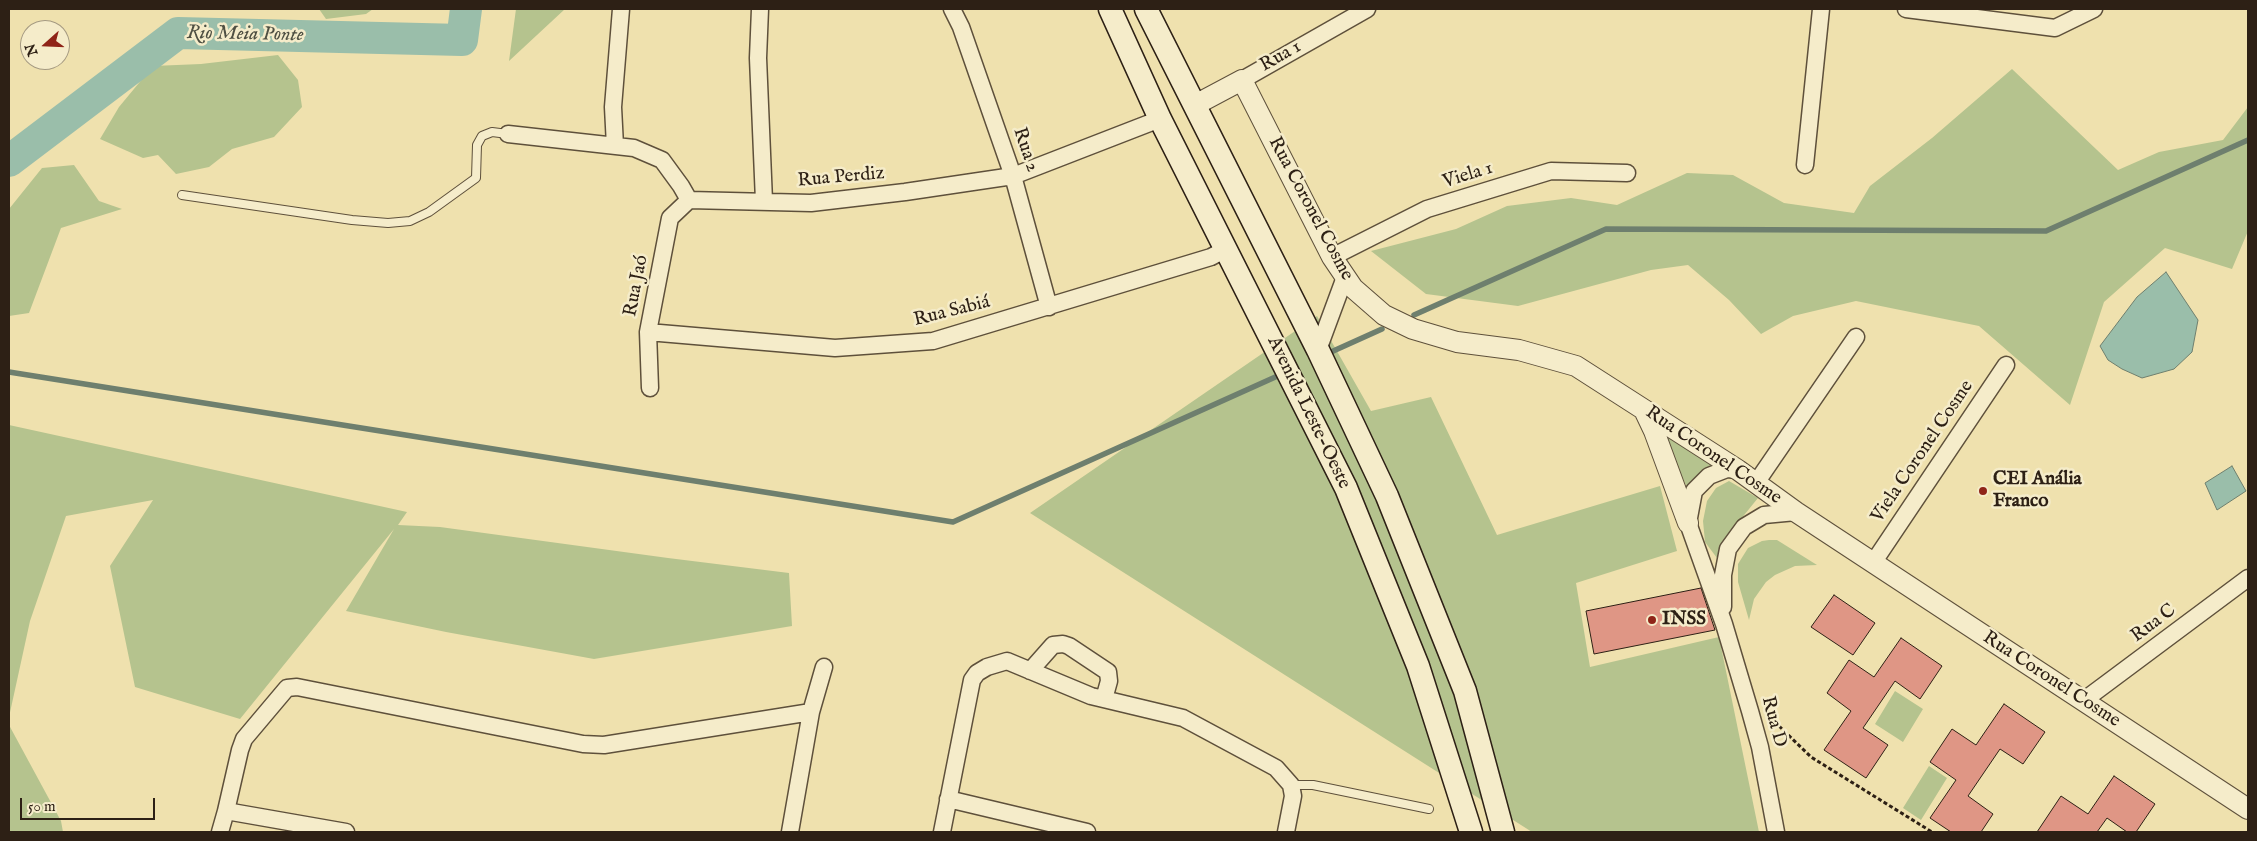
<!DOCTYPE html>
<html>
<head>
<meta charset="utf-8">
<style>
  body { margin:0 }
  #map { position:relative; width:2257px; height:841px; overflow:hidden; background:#efe1ae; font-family:"IM FELL English",serif }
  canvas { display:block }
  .frame { position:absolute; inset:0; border:10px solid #2d2015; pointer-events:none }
  .north { position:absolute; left:20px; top:20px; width:50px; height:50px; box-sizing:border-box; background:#f5ecca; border:1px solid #a59a82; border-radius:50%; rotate:250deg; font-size:14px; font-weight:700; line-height:20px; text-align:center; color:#2d2015 }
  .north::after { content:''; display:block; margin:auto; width:18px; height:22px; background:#8f2418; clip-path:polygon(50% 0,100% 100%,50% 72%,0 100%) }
  .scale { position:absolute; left:20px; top:798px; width:135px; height:22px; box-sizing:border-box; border:2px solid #2d2015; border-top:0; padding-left:6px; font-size:15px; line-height:18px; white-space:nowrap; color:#2d2015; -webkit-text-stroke:4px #f5ecca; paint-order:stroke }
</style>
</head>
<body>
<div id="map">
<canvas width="2257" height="841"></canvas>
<div class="frame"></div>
<div class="north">N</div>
<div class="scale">50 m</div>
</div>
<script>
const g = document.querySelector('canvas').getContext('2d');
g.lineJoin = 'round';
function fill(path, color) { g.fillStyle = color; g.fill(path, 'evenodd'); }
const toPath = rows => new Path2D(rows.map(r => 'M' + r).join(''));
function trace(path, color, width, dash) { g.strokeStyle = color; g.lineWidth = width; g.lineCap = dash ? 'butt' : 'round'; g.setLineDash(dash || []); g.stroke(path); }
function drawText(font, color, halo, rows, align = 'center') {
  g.font = font + ' "IM FELL English",serif'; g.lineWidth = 5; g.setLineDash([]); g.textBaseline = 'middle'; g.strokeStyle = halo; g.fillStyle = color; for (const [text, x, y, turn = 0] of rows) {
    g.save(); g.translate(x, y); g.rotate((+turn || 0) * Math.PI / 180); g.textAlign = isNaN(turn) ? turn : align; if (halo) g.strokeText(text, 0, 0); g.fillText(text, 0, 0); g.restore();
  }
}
const green = toPath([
  [319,9,373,9,366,14,326,19],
  [516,9,565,9,509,61],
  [278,55,298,80,302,107,274,137,232,149,209,167,176,174,158,155,143,158,100,139,119,107,153,66,201,64],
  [2012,69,2118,170,2159,152,2223,140,2248,107,2248,231,2232,269,2165,248,2104,302,2070,405,1979,326,1856,301,1793,316,1761,334,1729,300,1688,265,1651,270,1518,306,1426,294,1371,251,1456,229,1507,206,1571,198,1617,205,1687,173,1733,175,1784,203,1854,213,1870,186,1932,138],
  [74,165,99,201,122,209,61,228,29,313,9,316,9,209,42,168],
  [1317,316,1371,411,1431,397,1497,535,1660,486,1677,551,1576,583,1590,667,1719,637,1759,832,1532,832,1030,513],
  [1658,423,1720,464,1689,492],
  [9,425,407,512,398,525,440,527,668,558,789,573,792,626,594,659,446,632,346,611,394,529,240,719,135,687,110,566,153,500,66,516,30,621,9,717],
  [1729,481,1758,498,1736,525,1717,558,1705,542,1703,521,1707,501,1716,488],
  [1769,540,1777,540,1817,565,1795,566,1775,575,1766,582,1754,599,1749,620,1738,582,1738,564,1748,548,1762,541],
  [1895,691,1923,709,1903,742,1875,724],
  [9,725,61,821,63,832,9,832],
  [1929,766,1947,778,1921,820,1903,808]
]);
const water = toPath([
  [2166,272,2198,320,2192,352,2174,369,2142,378,2122,369,2108,360,2100,346,2137,297,2166,272],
  [2232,466,2246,491,2217,510,2205,483,2232,466]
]);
const stream = toPath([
  [1414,315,1606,229,2046,231,2248,140],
  [1331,352,1382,329],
  [9,372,953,522,1282,374]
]);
const river = toPath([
  [9,161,178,33,462,40,466,9]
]);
const building = toPath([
  [1701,588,1715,630,1594,654,1586,611,1701,588],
  [1834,595,1875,623,1853,655,1811,627,1834,595],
  [1901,638,1942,666,1920,699,1895,681,1863,728,1888,745,1866,778,1824,750,1851,711,1827,693,1849,660,1874,677,1901,638],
  [2004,704,2045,732,2023,764,2000,749,1968,796,1993,814,1981,832,1951,832,1930,818,1956,780,1930,762,1952,729,1976,745,2004,704],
  [2114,776,2155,804,2136,832,2127,832,2107,818,2097,832,2037,832,2061,796,2088,814,2114,776]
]);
const path = toPath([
  [1779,726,1811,757,1932,832]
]);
const service = toPath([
  [182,195,352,220,388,223,410,221,429,212,476,178,477,145,482,136,492,132,508,134],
  [1291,785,1313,785,1429,809]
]);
const minor = toPath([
  [760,9,758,58,764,201],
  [952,9,961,27,1013,176,1049,307],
  [1906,9,2055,28,2094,9],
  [1242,80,1367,9],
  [508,134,634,148,662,160,681,186,689,200],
  [615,146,613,107,621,9],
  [1805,165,1821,9],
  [689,200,811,203,905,192,1013,176,1160,119],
  [1332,257,1427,209,1551,171,1627,173],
  [648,332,835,348,933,341,1211,257,1226,249],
  [1318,350,1345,277],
  [650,388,648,332,670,218,689,200],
  [1738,470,1727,469,1709,476,1694,491,1688,523,1724,624,1750,711,1760,747,1776,832],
  [1756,483,1856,337],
  [1873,563,2006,365],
  [1723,607,1723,575,1728,549,1744,527,1764,515,1796,512],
  [1030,671,1053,645,1063,644,1069,646,1108,672,1109,681,1104,699],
  [2083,701,2248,578],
  [948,799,1087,832],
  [226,811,240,750,244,739,287,688,297,687,583,744,604,745,811,712],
  [220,832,226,811,346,832],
  [790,832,811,712,824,667],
  [942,832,972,680,977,673,987,667,1007,661,1091,696,1183,718,1276,768,1291,785,1293,796,1286,832]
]);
const tertiary = toPath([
  [1195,105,1242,80,1332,257,1353,288,1384,315,1413,329,1457,342,1519,350,1576,366,1738,470,1796,512,2248,809],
  [1644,410,1654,431,1688,523]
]);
const secondary = toPath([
  [1110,9,1160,119,1346,488,1418,666,1471,832],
  [1146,9,1318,350,1387,496,1465,691,1503,832]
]);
const markers = [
  [1983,491,5,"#8f2418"],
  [1652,620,5,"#8f2418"]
];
const streetNames = [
  ["Rua 1",1281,57,-30],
  ["Rua 2",1025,150,71],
  ["Viela 1",1468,176,-17],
  ["Rua Perdiz",841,178,-5],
  ["Rua Coronel Cosme",1310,209,62],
  ["Rua Jaó",637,286,-79],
  ["Rua Sabiá",952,312,-14],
  ["Avenida Leste-Oeste",1308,413,64],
  ["Viela Coronel Cosme",1923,452,-56],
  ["Rua Coronel Cosme",1713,456,34],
  ["Rua C",2154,624,-37],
  ["Rua Coronel Cosme",2051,680,33],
  ["Rua D",1773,722,75]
];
const poiNames = [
  ["CEI Anália",1993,480],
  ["Franco",1993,502],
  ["INSS",1662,620]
];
const waterNames = [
  ["Rio Meia Ponte",245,35,1]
];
fill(green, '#b5c38e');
fill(water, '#9abeaa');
trace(water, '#6e7f6e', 1);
trace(stream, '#6e7f6e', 5.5);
trace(river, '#9abeaa', 32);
fill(building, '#df9685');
trace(building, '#2d2015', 1);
trace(service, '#5e503b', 10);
trace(minor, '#5e503b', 19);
trace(tertiary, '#5e503b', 22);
trace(secondary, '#2d2015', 25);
trace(path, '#2d2015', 3, [4, 2.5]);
trace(service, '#f5ecca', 8);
trace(minor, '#f5ecca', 16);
trace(tertiary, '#f5ecca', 20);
trace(secondary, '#f5ecca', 22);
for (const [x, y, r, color] of markers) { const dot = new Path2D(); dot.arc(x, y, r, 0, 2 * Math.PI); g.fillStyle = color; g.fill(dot); trace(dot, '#f5ecca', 2); }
drawText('19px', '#2d2015', '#f5ecca', streetNames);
drawText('bold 19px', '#2d2015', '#f5ecca', poiNames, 'left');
drawText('italic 20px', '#4e4f42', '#f5ecca', waterNames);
</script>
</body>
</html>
